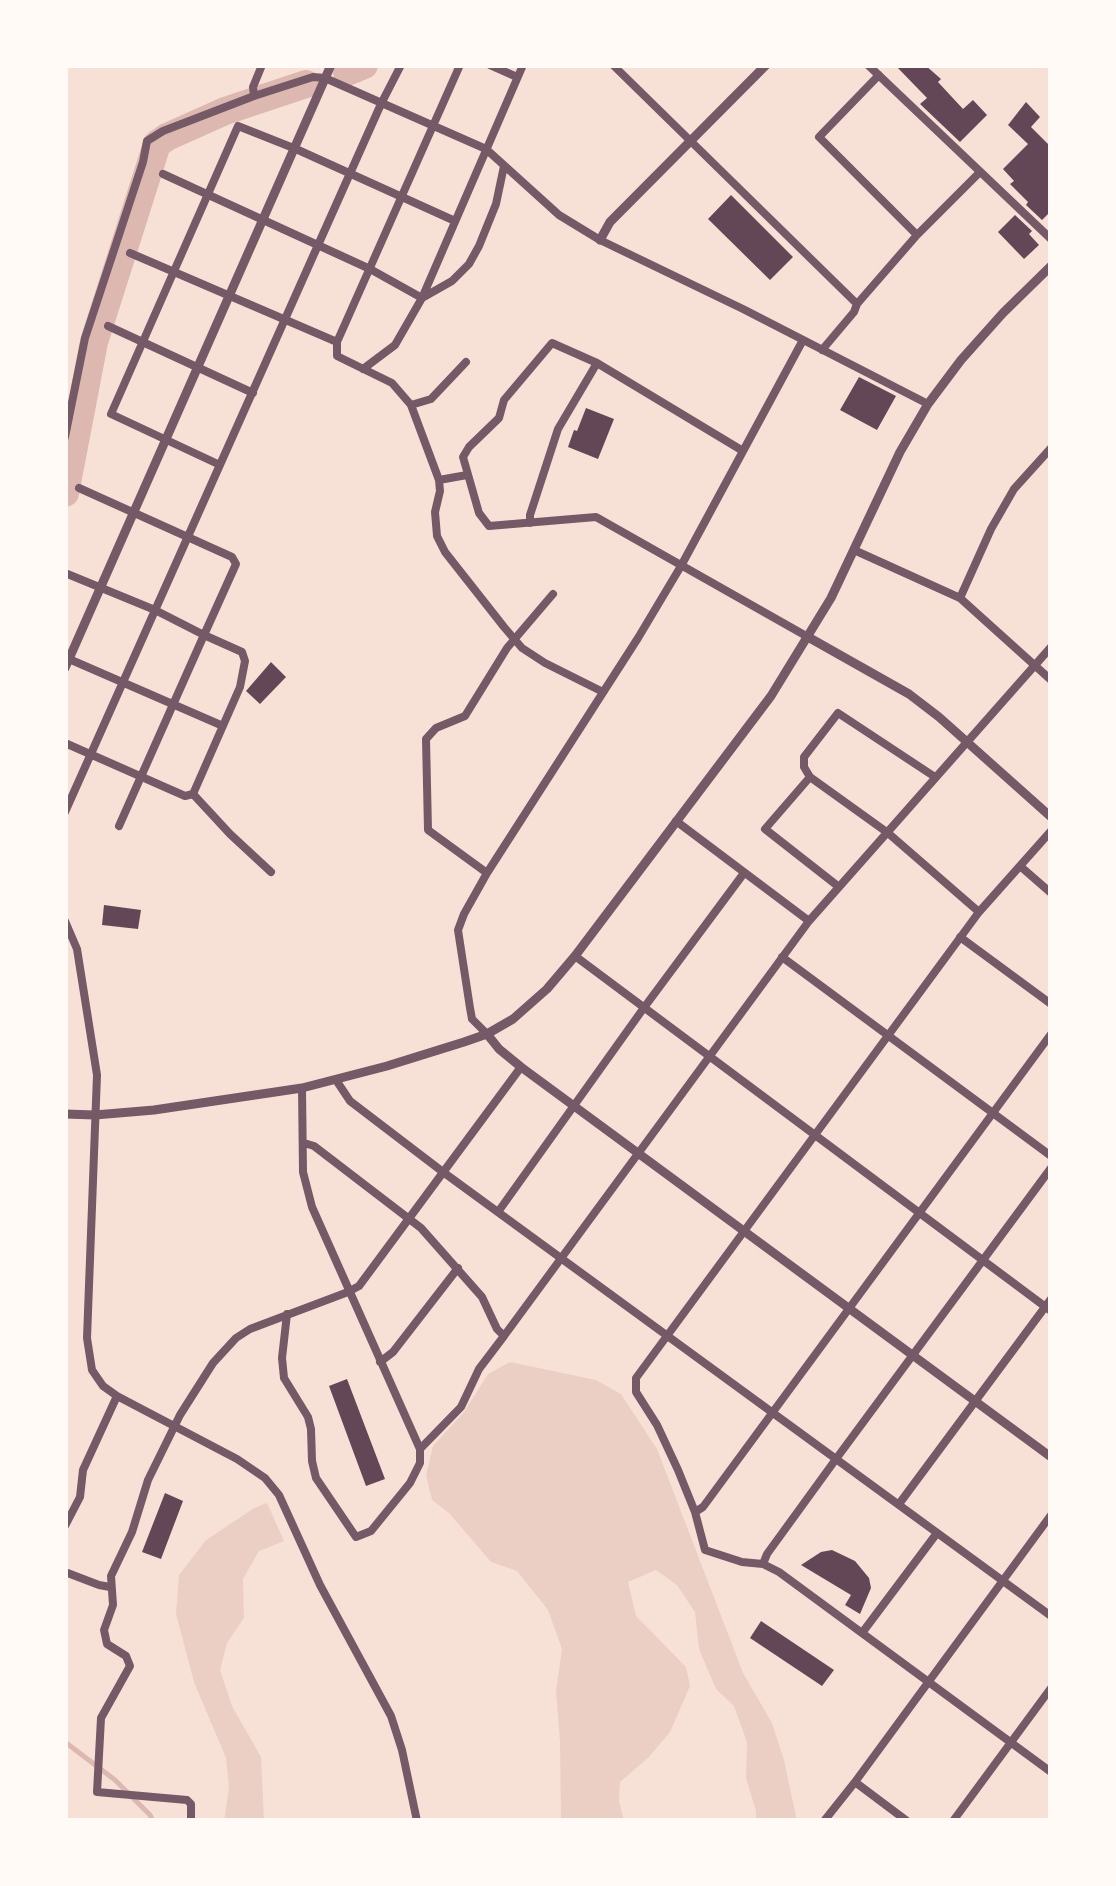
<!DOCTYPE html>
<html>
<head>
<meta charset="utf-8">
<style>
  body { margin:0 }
  #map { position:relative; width:1116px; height:1886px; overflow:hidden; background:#f7e1d7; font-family:"Titillium Web",sans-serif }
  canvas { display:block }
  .frame { position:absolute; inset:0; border:68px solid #fffaf5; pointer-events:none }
</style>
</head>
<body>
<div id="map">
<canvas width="1116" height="1886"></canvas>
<div class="frame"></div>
</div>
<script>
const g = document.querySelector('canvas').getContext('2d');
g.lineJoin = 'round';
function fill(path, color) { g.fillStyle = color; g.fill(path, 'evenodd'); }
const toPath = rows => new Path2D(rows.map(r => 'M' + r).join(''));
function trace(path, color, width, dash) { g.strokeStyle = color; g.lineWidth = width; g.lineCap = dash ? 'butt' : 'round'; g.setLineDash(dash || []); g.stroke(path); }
const green = toPath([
  [510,1362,596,1380,621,1394,657,1449,743,1673,772,1723,784,1760,797,1821,756,1821,756,1811,746,1778,747,1742,734,1706,716,1689,699,1649,695,1612,677,1585,656,1570,628,1582,636,1616,686,1667,690,1686,670,1732,649,1757,620,1782,619,1801,624,1821,561,1821,560,1742,556,1691,562,1649,548,1610,517,1571,491,1562,449,1513,432,1500,426,1475,433,1446,464,1412,488,1374],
  [267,1503,284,1541,259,1551,243,1579,244,1618,227,1643,220,1670,232,1706,261,1757,264,1821,224,1821,229,1788,226,1758,194,1682,176,1614,179,1575,206,1540,254,1508]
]);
const stream = toPath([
  [65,1742,115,1780,150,1815,153,1821]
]);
const river = toPath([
  [347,72,364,65],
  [65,493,94,342,157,144,167,137,225,111,306,84]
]);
const building = toPath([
  [895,65,925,65,941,79,938,82,963,109,973,100,987,115,960,142,920,104,927,98],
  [1026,102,1040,117,1031,127,1051,147,1051,211,1042,220,1026,205,1028,202,1010,184,1014,181,1003,169,1028,144,1008,125],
  [731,195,793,257,770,280,708,219],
  [1015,215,1032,231,1029,234,1039,245,1024,259,998,232],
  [859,377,896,396,877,430,840,410],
  [586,408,614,419,598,459,568,447,574,430,577,431],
  [271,662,286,677,260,704,246,691],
  [104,905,141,910,138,929,102,925],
  [347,1379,385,1479,366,1486,329,1386],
  [165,1493,183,1501,161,1559,142,1552],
  [832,1550,855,1561,869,1578,871,1588,860,1614,845,1605,851,1595,801,1565,821,1552],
  [761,1621,834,1670,822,1686,750,1638]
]);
const minor = toPath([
  [460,65,337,342,337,356,392,383,411,405,439,480,440,491,435,512,437,536,445,552,504,627,522,648,545,663,603,692],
  [490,65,517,77],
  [613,65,857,304],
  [868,65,1051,239],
  [879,75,819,137,917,235],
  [254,96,253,87,262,65],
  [163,174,370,269,422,298,523,65],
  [130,253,337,342],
  [108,326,253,393],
  [822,350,854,312,857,304,917,235,979,173],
  [363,369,395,345,422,298,452,281,469,264,479,246,496,204,504,166],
  [411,405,431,399,466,362],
  [65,437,85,338,143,162,147,141,163,131,254,96,313,77,325,78,486,149,559,215,600,240,743,309,928,404],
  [743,451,597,363,552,343,504,400,499,418,469,447,463,457,479,513,489,526,596,517,808,637],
  [220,465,111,414,238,126,296,149,455,221],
  [439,480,467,475],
  [530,523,530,515,558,429,597,363],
  [854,550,960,598,1051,680],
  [65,573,155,610,204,635,236,564,232,557,79,488],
  [960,598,991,529,1014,489,1051,448],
  [69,659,223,726],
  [65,743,185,796,193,794,230,834,271,872],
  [810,777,765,829,839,887],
  [935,777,838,713,804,757,804,767,810,777,888,833,979,912],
  [65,812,381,104,401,65],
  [676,821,809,921],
  [119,826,204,635,242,652,245,661,240,687,193,794],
  [1051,831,979,912,636,1378,636,1392,657,1425,678,1470,695,1512,705,1550,742,1562,763,1564,779,1572,1051,1772],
  [1020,866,1051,893],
  [487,873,428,830,426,739,436,728,465,716,507,648,553,594],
  [65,921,77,949,97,1075,87,1338,92,1370,103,1386,117,1396,237,1459,265,1478,279,1495,320,1585,391,1716,402,1750,417,1821],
  [960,937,1051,1004],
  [575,956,1051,1311],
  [782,957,1051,1156],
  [487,1034,472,1019,470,1008,458,930,464,914,487,873,638,638,681,566,803,340],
  [336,1080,350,1101,443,1172,1051,1616],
  [304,1143,314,1146,421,1228,482,1297,497,1329,504,1336,809,921,1051,647],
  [498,1212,643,1009,744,873],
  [287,1314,282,1358,284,1378,308,1417,311,1429,312,1461,316,1478,356,1537,371,1531,410,1483,420,1463,420,1449,312,1207,303,1172,302,1088],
  [380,1362,393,1352,458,1268],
  [420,1449,461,1407,479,1369,504,1336],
  [899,1504,1051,1299],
  [695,1512,703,1507,1051,1034],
  [65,1526,80,1497,83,1470,117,1396],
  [763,1564,767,1554,836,1459,1051,1168],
  [65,1572,99,1585,110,1587],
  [862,1633,937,1533],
  [191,1821,191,1804,187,1800,97,1792,101,1718,130,1666,126,1656,107,1644,104,1630,113,1605,111,1576,132,1532,148,1480,180,1415,213,1363,236,1338,250,1329,348,1292,359,1286,521,1067],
  [824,1821,855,1782],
  [907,1821,855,1782,1051,1515],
  [953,1821,1051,1688]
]);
const tertiary = toPath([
  [600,240,610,222,766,65],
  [808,637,909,694,939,717,1051,817],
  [65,668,331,65],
  [487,1034,499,1049,521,1067,1051,1457],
  [65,1114,95,1115,154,1110,302,1088,387,1066,464,1042,487,1034,513,1019,547,989,575,956,771,696,831,598,900,452,928,404,961,360,1003,313,1051,266]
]);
fill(green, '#ebcfc5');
trace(stream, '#dcb8b0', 5);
trace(river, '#dcb8b0', 28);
fill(building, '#644757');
trace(minor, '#755966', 8);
trace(tertiary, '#755966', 9);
</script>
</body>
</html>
